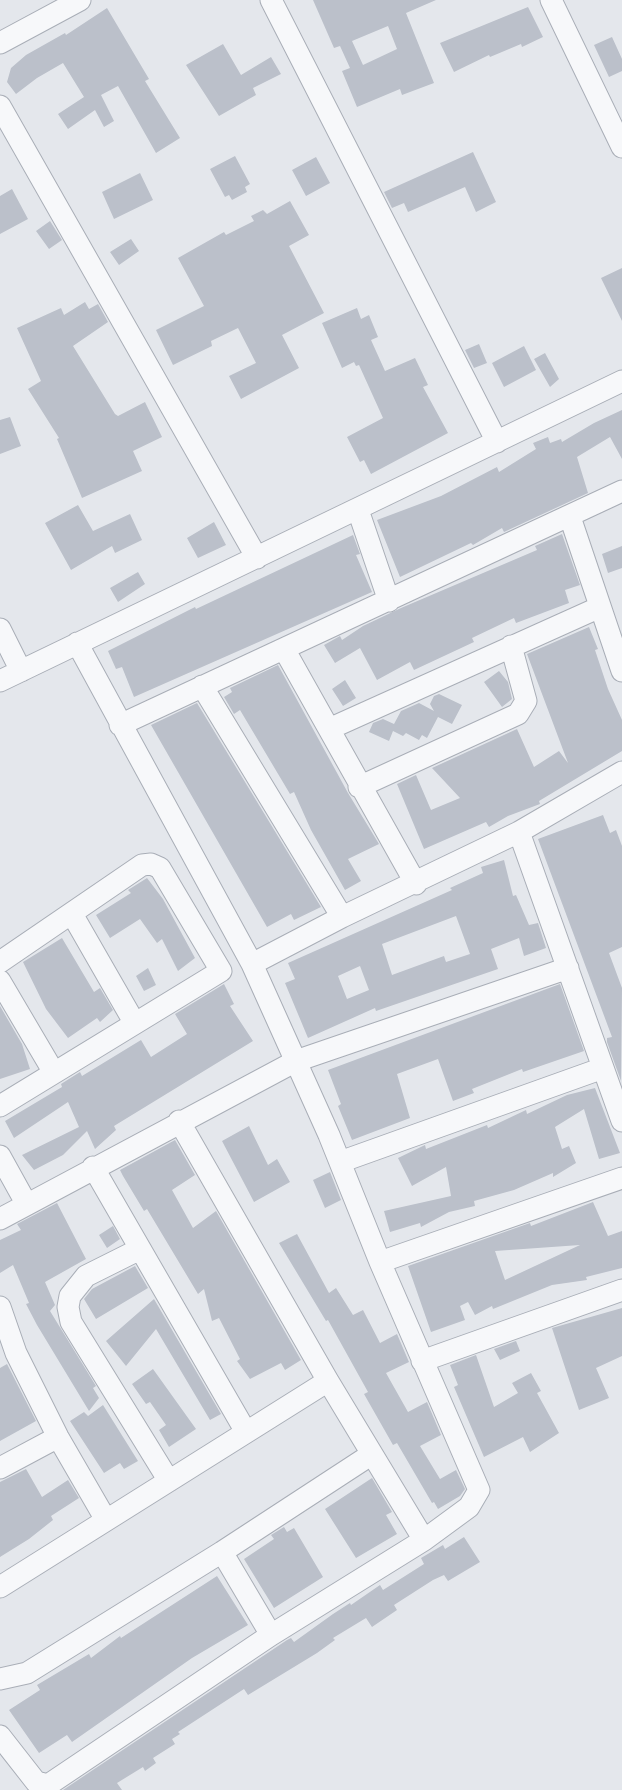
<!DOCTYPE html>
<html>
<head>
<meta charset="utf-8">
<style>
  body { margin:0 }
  canvas { display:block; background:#e4e7ec }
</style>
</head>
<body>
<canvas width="622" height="1790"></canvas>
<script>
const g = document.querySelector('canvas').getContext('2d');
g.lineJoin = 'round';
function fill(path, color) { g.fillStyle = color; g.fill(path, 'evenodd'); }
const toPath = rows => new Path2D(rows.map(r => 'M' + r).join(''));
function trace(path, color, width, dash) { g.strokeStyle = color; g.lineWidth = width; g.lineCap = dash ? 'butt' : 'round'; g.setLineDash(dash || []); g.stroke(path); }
const building = toPath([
  [313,0,436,0,406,13,434,83,402,95,400,89,357,107,342,71,350,68,340,46,334,48],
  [388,26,397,49,363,65,352,41],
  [528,7,543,37,522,47,521,44,490,57,489,55,454,72,440,43],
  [107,8,149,79,145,81,180,138,156,153,118,86,101,95,114,121,104,127,95,110,68,129,58,114,84,97,63,63,37,78,16,94,7,82,11,68,26,55,65,33,66,35],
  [612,37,622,59,622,71,609,77,594,45],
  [223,44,241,75,271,57,281,74,253,88,256,95,219,116,186,65],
  [473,152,496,202,476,212,465,187,408,212,404,203,392,208,384,192],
  [235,156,250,184,245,187,247,192,232,200,229,195,225,197,210,169],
  [316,157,330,183,306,196,292,170],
  [140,173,153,200,114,219,102,192],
  [12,189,28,219,0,234,0,196],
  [290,201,309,235,289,246,324,313,282,335,299,368,241,399,229,376,256,363,238,328,211,341,212,346,173,365,156,330,204,306,178,258,224,232,226,235,254,221,251,216,263,210,267,214],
  [50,221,62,240,49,249,36,231],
  [131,239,139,251,119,265,110,252],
  [622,268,622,321,601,278],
  [85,302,89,309,98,304,108,322,73,346,115,414,118,416,145,402,162,437,133,451,142,471,82,498,57,439,59,438,28,389,41,381,17,328,61,308,64,315],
  [357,308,361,319,369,315,378,337,371,340,385,371,415,358,428,385,423,387,448,433,371,474,364,460,360,462,347,437,383,418,359,365,356,366,354,362,342,368,322,323],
  [479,344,487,363,474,368,465,350],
  [524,346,536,370,504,387,492,363],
  [545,353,559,379,550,387,534,359],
  [622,410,622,459,610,437,577,457,588,493,504,532,502,528,473,545,471,543,400,577,377,520,441,496,497,467,499,472,536,449,533,443,548,437,550,443,561,439,562,442,594,423],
  [10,417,21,446,0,454,0,420],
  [78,505,93,531,130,514,142,540,115,553,112,546,71,570,45,523],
  [214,522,226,545,198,558,187,538],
  [562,534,580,585,565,590,569,603,516,623,514,618,472,638,474,642,414,670,410,662,377,680,360,648,335,663,324,645,340,636,342,640,363,626,401,608,537,550,535,546],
  [353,535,360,554,356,555,372,592,134,697,122,667,116,669,108,651,195,607,196,609],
  [622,546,622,568,608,573,602,554],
  [138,572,145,584,118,602,110,588],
  [589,627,598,649,595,650,608,689,622,720,622,751,539,801,540,804,508,816,489,827,486,822,424,849,397,784,416,775,431,810,460,798,432,768,517,729,534,767,559,751,568,763,527,654],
  [278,665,348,793,379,844,348,859,361,881,345,890,311,830,294,792,290,794,240,710,234,714,224,697,232,692,230,688],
  [499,671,508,682,512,699,502,707,484,682],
  [345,680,356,698,343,706,332,689],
  [439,694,462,705,452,724,438,717,427,738,422,735,419,740,406,733,403,736,393,731,389,741,369,732,373,723,383,719,394,724,401,711,419,703,434,711,430,704,434,696],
  [197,703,321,907,294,920,291,914,267,927,151,725],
  [603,815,610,833,616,830,622,846,622,947,609,953,622,988,621,1081,607,1042,607,1038,612,1037,538,839],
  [504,860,513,896,516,895,529,925,538,923,546,948,524,956,519,938,491,949,498,969,376,1011,375,1008,308,1038,285,983,295,979,288,963,452,890,450,888,483,873,481,867],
  [456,916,470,954,446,962,444,956,392,975,382,944],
  [360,966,369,990,347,999,338,976],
  [147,878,163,899,195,958,178,971,162,939,157,943,140,919,110,938,96,915,131,893,128,890],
  [62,938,94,992,100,988,113,1010,100,1022,97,1018,68,1038,46,1009,23,962],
  [148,968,156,985,144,991,136,976],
  [224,984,234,1004,230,1006,253,1041,114,1126,116,1130,95,1149,87,1131,63,1155,34,1170,22,1155,79,1127,68,1102,14,1138,5,1121,62,1087,61,1084,80,1072,82,1076,141,1040,151,1057,187,1034,175,1014],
  [560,984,584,1051,523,1072,522,1069,472,1089,474,1093,453,1101,438,1059,397,1074,410,1118,352,1140,338,1106,341,1104,328,1070],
  [0,1006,22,1044,30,1069,0,1079],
  [595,1088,620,1153,599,1159,584,1109,555,1127,562,1149,569,1146,576,1163,553,1177,553,1173,514,1190,474,1201,475,1206,449,1212,421,1227,420,1223,390,1232,384,1211,451,1196,446,1167,412,1186,398,1158,425,1145,426,1149,487,1125,488,1128,526,1110,527,1114,567,1095],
  [249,1126,268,1165,277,1159,290,1182,254,1202,222,1141],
  [175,1140,195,1175,172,1190,193,1228,216,1211,301,1360,285,1370,281,1363,250,1379,237,1361,240,1359,219,1318,212,1321,204,1289,198,1294,147,1209,144,1211,123,1176,120,1170],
  [330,1172,341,1200,325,1208,313,1180],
  [593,1202,608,1236,622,1231,622,1268,586,1277,587,1280,552,1285,493,1309,492,1306,475,1315,468,1302,460,1306,465,1320,431,1332,408,1266,530,1223,531,1226],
  [580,1245,505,1280,495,1251],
  [57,1203,86,1259,45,1282,55,1305,50,1311,96,1386,93,1388,99,1398,89,1411,37,1325,26,1304,29,1303,13,1265,0,1273,0,1240,21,1230,17,1224],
  [113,1226,120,1239,107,1248,99,1235],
  [297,1234,329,1293,336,1288,353,1315,363,1310,380,1343,397,1334,409,1362,386,1373,408,1412,427,1402,441,1435,420,1446,440,1479,456,1470,465,1489,460,1496,438,1509,434,1502,432,1503,397,1443,393,1445,364,1394,368,1392,328,1320,326,1321,279,1243],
  [135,1266,148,1288,96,1319,84,1299,92,1289],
  [154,1299,221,1414,210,1420,156,1329,126,1366,106,1341],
  [622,1308,622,1356,596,1368,609,1398,579,1410,552,1328],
  [516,1341,520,1351,500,1360,494,1349],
  [476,1355,494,1407,518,1393,512,1383,531,1373,541,1391,537,1393,559,1433,530,1452,523,1437,484,1457,454,1387,458,1385,450,1365],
  [7,1364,36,1421,0,1441,0,1368],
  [153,1369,196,1429,169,1447,159,1430,166,1425,150,1402,146,1404,132,1384],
  [103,1405,138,1461,124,1469,120,1463,104,1473,70,1421,84,1412,88,1416],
  [26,1469,42,1497,68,1480,79,1498,51,1516,53,1520,29,1539,0,1557,0,1482],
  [372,1478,392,1512,386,1515,397,1534,356,1558,325,1509],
  [284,1527,287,1532,294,1528,323,1577,274,1608,244,1559,274,1539,271,1535],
  [464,1537,480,1562,448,1581,444,1575,433,1580,394,1605,397,1610,372,1627,366,1618,333,1638,335,1640,317,1653,248,1695,244,1689,178,1732,180,1734,172,1739,175,1744,153,1758,156,1763,145,1771,143,1767,117,1783,122,1790,63,1790,287,1640,291,1638,294,1642,333,1614,350,1603,351,1605,380,1585,383,1590,424,1564,421,1558,443,1545,445,1549],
  [217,1576,248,1625,192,1658,72,1742,67,1735,39,1753,9,1710,40,1690,37,1685,89,1654,91,1658,120,1636,121,1638]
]);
const minor = toPath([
  [271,0,497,442],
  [551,0,622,147],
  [0,43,80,0],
  [0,106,257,558],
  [358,510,389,601],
  [570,517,622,671],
  [0,629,21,671],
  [284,649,416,884],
  [0,681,622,381],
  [202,686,342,917],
  [120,725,622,491],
  [329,729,600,607],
  [359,787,518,714,526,701,511,646],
  [519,832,622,1121],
  [72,914,134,1022],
  [0,962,142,865,151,864,160,868,221,971,0,1106],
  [252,964,342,917,519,832,622,772],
  [0,981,53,1071],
  [179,1121,328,1381,424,1540],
  [0,1156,26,1203],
  [340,1162,603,1068],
  [93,1167,246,1432],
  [0,1219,296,1061,568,968],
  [140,1249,86,1276,70,1296,68,1307,71,1322,169,1481],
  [380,1262,622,1178],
  [0,1307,16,1353,58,1437,106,1520],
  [422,1361,622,1290],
  [0,1468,58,1437],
  [222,1552,271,1635],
  [0,1587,328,1381],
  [0,1679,27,1673,222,1552,372,1454],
  [0,1736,36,1782,48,1785,271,1635,424,1540,469,1507,479,1490,380,1262,329,1135,252,964,77,643]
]);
fill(building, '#bbc0ca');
trace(minor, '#a9aeb7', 23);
trace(minor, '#f7f8fa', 21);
</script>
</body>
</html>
